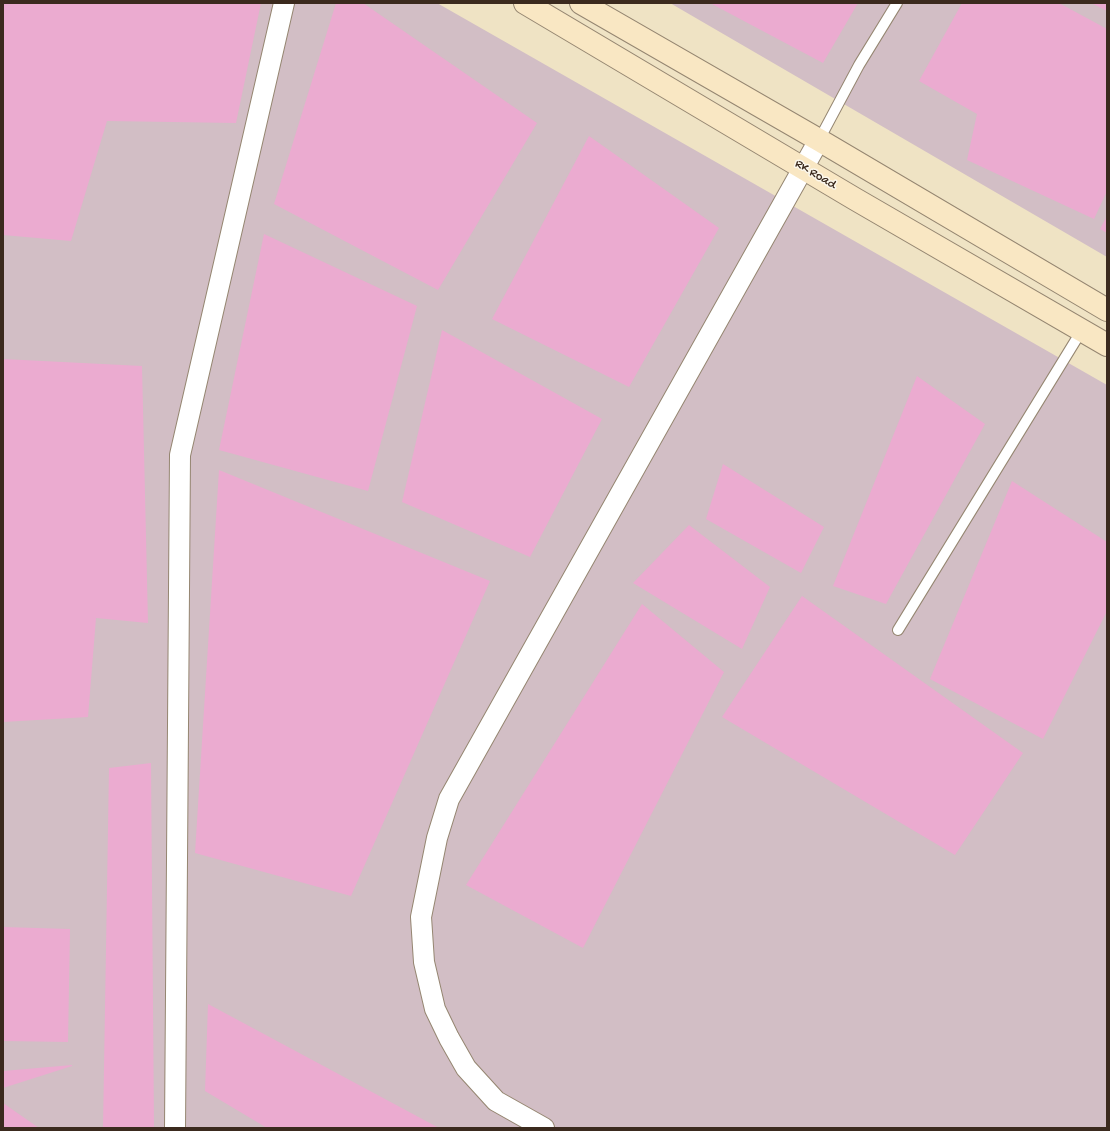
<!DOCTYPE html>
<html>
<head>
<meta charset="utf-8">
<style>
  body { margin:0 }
  #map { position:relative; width:1110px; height:1131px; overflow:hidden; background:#efe3c4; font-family:"Gochi Hand",sans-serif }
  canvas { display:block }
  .frame { position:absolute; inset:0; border:4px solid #3b2a1e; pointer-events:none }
</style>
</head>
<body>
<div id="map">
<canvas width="1110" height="1131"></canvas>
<div class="frame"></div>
</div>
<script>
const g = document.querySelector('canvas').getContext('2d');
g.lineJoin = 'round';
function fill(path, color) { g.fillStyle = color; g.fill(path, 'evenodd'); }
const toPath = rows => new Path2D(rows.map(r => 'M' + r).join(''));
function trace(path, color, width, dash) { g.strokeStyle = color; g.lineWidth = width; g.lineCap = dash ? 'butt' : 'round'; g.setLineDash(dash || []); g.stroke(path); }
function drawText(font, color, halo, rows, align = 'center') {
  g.font = font + ' "Gochi Hand",sans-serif'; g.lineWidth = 3; g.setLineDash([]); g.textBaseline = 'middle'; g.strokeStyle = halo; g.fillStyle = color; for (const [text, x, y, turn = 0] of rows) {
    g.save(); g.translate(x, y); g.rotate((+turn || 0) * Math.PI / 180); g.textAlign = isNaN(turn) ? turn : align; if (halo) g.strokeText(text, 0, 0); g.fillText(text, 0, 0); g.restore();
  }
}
const industrial = toPath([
  [3,3,437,3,1107,385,1107,1128,3,1128],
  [670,3,1107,3,1107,257]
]);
const building = toPath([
  [3,3,261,3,236,123,107,121,71,241,3,235],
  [336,3,363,3,537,123,438,290,274,204],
  [710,3,858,3,823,63],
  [962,3,1059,3,1107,29,1107,191,1094,219,967,160,977,114,919,81],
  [1091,3,1107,3,1107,11],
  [589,136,719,228,629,387,492,319],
  [1107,216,1107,233,1100,229],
  [264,234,417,306,368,491,219,450],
  [442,330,602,419,530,557,402,502],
  [3,359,142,366,148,623,96,618,88,717,3,722],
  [917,376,985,424,886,604,833,586],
  [723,464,824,527,801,573,706,519],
  [219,470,490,581,351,896,195,853],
  [1012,481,1107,542,1107,611,1043,739,930,679],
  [689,525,770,587,742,649,633,583],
  [802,596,1023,753,955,855,722,717],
  [642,604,724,672,583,948,466,885],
  [151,763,154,1128,103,1128,109,768],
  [3,927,70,929,68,1042,3,1041],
  [208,1004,439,1128,267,1128,205,1091],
  [72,1065,72,1066,3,1088,3,1071],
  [3,1103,39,1128,3,1128]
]);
const lane = toPath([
  [819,140,859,65,897,3],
  [898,630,1082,330]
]);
const street = toPath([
  [175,1128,180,455,284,3],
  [544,1128,496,1101,466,1068,449,1038,435,1009,424,962,421,917,437,838,449,799,819,140]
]);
const secondary = toPath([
  [525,3,855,199,1107,345],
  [581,3,819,140,1107,310]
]);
const streetNames = [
  ["RK Road",815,175,31]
];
fill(industrial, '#d2bec5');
fill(building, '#ebabd0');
trace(lane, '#958671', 12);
trace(street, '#958671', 22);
trace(secondary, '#958671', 24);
trace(lane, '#fff', 10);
trace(street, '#fff', 20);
trace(secondary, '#f9e7c3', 22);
drawText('13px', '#3b2a1e', '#fbf7ec', streetNames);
</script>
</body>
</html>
